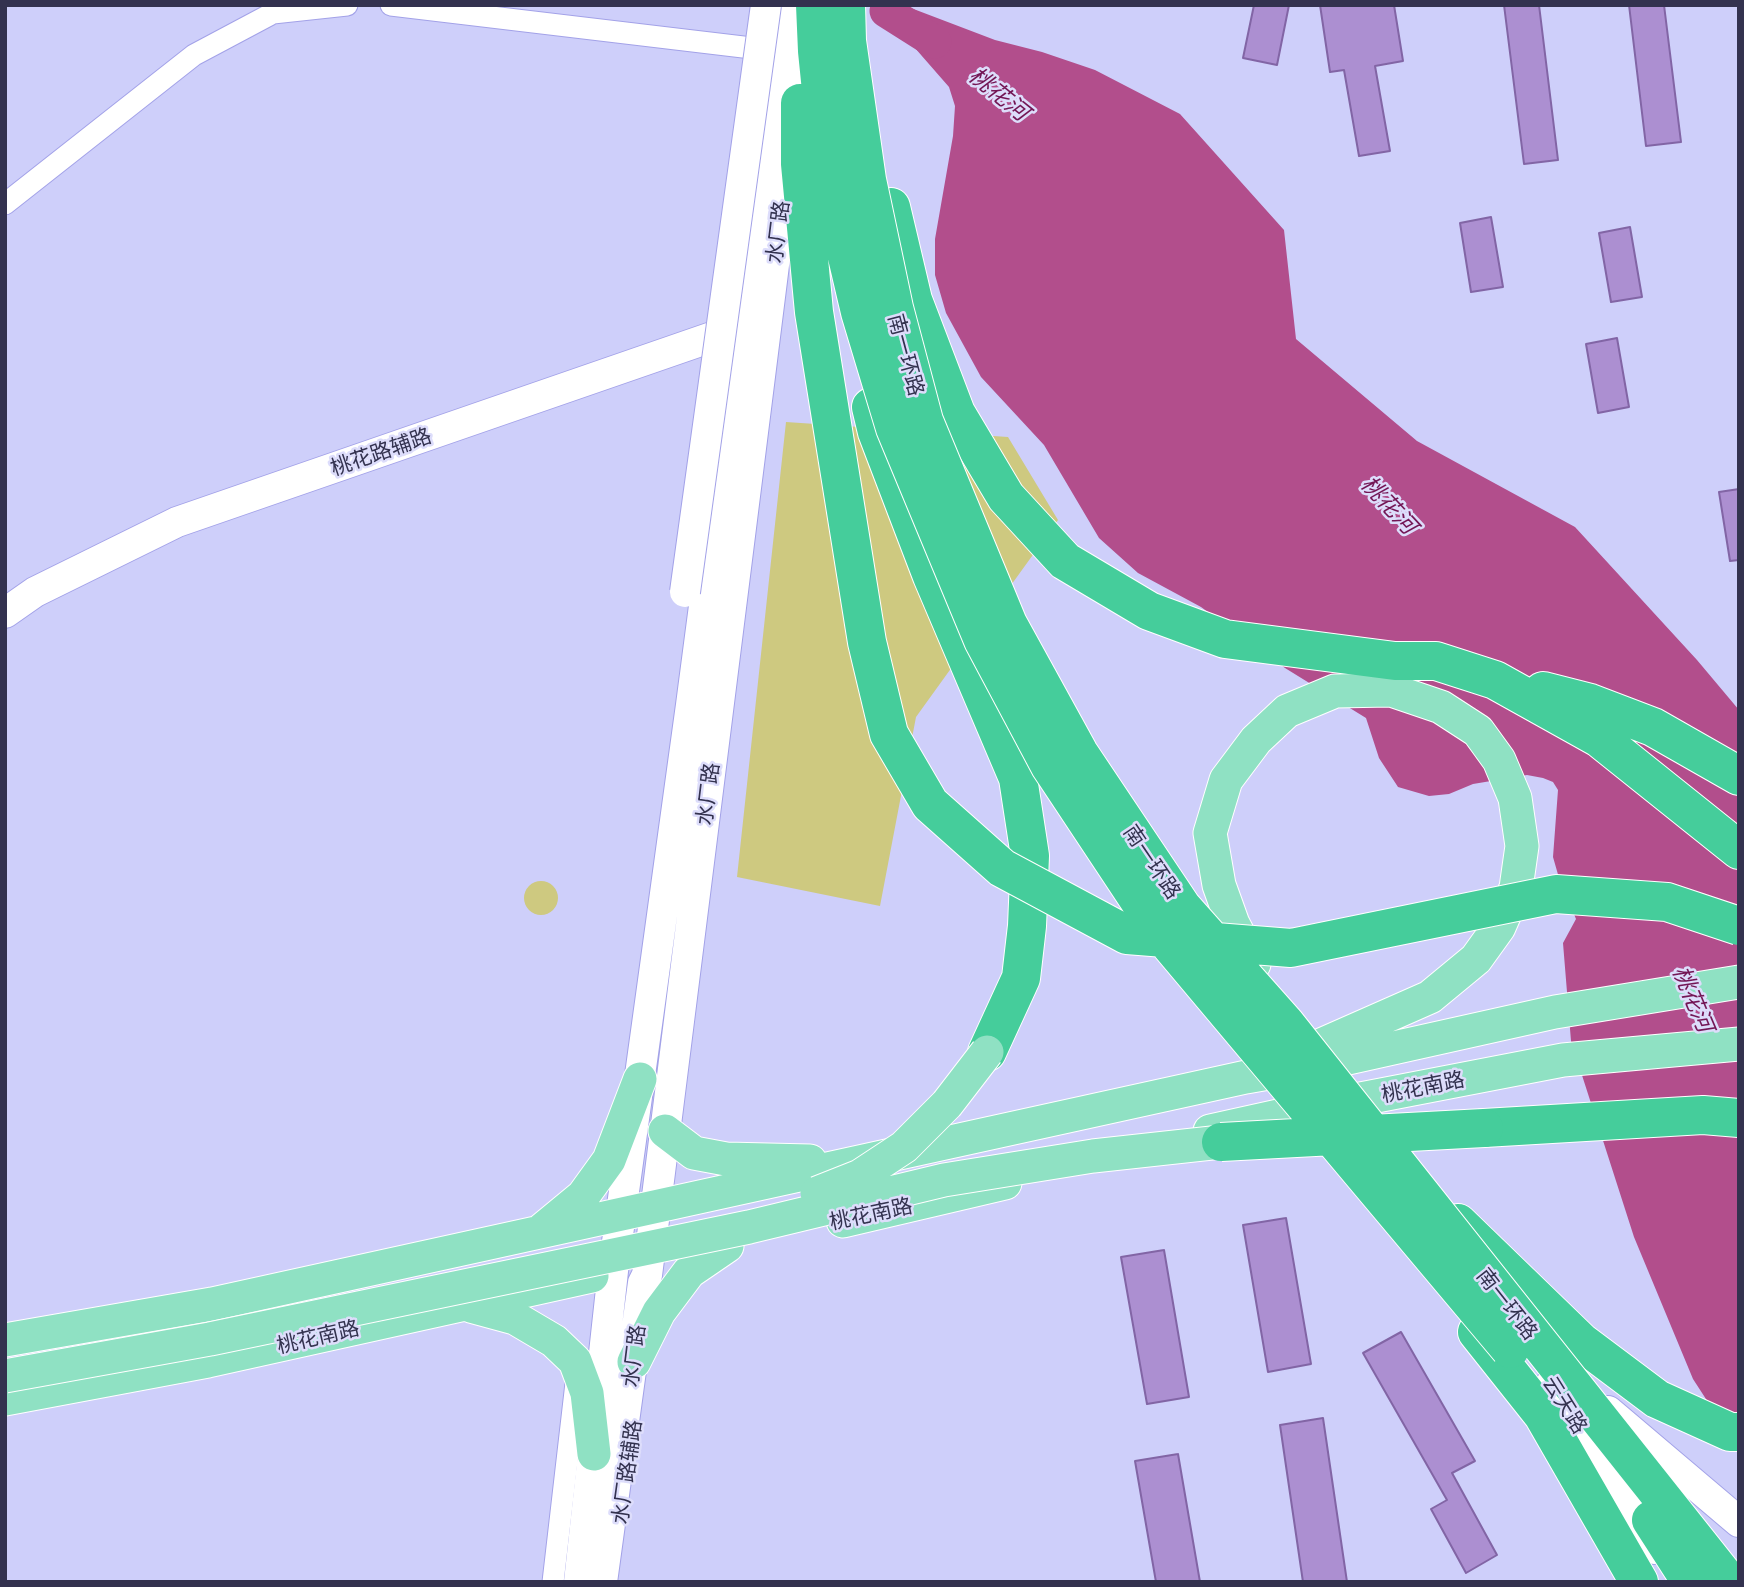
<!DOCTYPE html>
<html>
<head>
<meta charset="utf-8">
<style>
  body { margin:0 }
  #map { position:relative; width:1744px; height:1587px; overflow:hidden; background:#cecffa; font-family:Barlow,sans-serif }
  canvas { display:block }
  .frame { position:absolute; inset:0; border:7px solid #33324f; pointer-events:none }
</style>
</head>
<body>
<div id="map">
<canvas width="1744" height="1587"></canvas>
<div class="frame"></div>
</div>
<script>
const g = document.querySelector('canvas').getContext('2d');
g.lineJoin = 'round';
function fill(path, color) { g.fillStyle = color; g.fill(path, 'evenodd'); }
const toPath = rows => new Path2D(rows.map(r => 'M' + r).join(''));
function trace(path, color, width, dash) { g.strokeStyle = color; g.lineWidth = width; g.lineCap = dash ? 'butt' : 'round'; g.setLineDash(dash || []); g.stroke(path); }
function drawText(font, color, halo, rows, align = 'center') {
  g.font = font + ' Barlow,"Noto Sans SC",sans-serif'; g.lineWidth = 5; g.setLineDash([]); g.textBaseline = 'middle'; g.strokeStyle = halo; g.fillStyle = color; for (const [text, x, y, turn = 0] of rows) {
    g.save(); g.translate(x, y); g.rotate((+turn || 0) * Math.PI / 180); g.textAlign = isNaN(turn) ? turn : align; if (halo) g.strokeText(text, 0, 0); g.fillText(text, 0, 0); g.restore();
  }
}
const green = toPath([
  [786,422,1008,437,1058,520,916,717,880,906,737,877],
  '524 898a17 17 0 1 1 34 0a17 17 0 1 1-34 0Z'
]);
const water = toPath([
  [903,5,995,40,1042,52,1095,70,1180,114,1284,230,1296,339,1417,441,1575,527,1697,660,1739,710,1739,1450,1693,1379,1634,1237,1571,1041,1563,943,1576,919,1559,878,1553,857,1558,790,1553,782,1543,778,1527,775,1473,784,1449,794,1429,796,1398,787,1379,758,1366,718,1285,668,1201,607,1138,573,1099,538,1044,445,981,377,946,313,935,275,935,239,953,136,955,106,949,87,894,24]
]);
const river = toPath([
  [886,11,935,42]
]);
const building = toPath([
  [1254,5,1289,5,1277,65,1243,58,1254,5],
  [1320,5,1394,5,1403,61,1375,66,1390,151,1359,156,1344,70,1330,72,1320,5],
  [1504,5,1539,5,1558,160,1524,164,1504,5],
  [1629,5,1664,5,1681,142,1646,146,1629,5],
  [1491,217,1503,287,1471,292,1460,223,1491,217],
  [1630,227,1642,297,1611,302,1599,233,1630,227],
  [1617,338,1629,407,1598,413,1586,344,1617,338],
  [1739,489,1739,560,1730,561,1719,492,1739,489],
  [1286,1218,1311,1364,1268,1372,1243,1225,1286,1218],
  [1164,1250,1189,1397,1147,1404,1121,1257,1164,1250],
  [1401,1332,1475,1461,1452,1473,1497,1555,1466,1573,1431,1509,1447,1500,1363,1353,1401,1332],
  [1323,1418,1347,1582,1303,1582,1280,1425,1323,1418],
  [1178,1454,1200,1582,1156,1582,1135,1461,1178,1454]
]);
const street = toPath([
  [391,5,760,49],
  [5,204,194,55,273,13,347,5],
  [553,1582,576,1383]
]);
const secondary = toPath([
  [5,613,35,592,177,522,741,327],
  [1552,1382,1654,1549],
  [1608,1411,1739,1522],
  [579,1582,613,1271,691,705,783,5],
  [602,1582,643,1283,647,1275,654,1220,804,26]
]);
const primary = toPath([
  [1254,964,1233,924,1219,885,1210,833,1226,780,1256,740,1287,711,1335,691,1391,690,1441,707,1478,731,1499,760,1515,798,1522,846,1516,888,1499,927,1476,959,1430,997,1303,1053],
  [665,1131,694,1153,726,1159,810,1161],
  [1210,1131,1314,1108,1563,1060,1739,1044],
  [843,1221,1005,1183],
  [543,1229,583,1196,609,1160,640,1079],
  [471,1306,515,1318,554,1341,575,1361,587,1393,594,1454],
  [5,1340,212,1304,1246,1077,1326,1063,1555,1012,1739,982],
  [634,1362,659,1312,689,1272,727,1246],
  [5,1399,208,1361,592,1276]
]);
const highway = toPath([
  [891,207,913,300,956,413,1006,497,1065,561,1149,611,1225,639,1395,661,1436,661,1495,680,1599,738,1739,850],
  [871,407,877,432,932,576,1018,778,1030,856,1027,926,1021,978,987,1052],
  [1543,691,1590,703,1653,727,1739,776],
  [1484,1128,1703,1115,1739,1118],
  [1458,1223,1581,1342,1657,1399,1730,1432,1739,1432],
  [1477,1332,1543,1415,1639,1582]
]);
const secondaryBridge = toPath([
  [685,592,766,5]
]);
const primaryBridge = toPath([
  [817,1193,860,1176,904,1147,947,1104,987,1052],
  [5,1376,210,1339,749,1227,944,1180,1093,1156,1221,1142]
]);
const highwayBridge = toPath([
  [815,5,817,51,831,189,860,312,895,428,983,640,1050,766,1162,935,1510,1349],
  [846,5,847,41,867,180,894,308,924,421,1008,624,1079,753,1182,907,1285,1023,1729,1582],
  [800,103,800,164,814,312,867,642,889,734,930,804,1002,868,1127,935,1291,948,1556,894,1667,902,1739,926],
  [1221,1142,1484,1128],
  [1651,1520,1691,1582]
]);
const streetNames = [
  ["水厂路",778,232,-83],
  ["南一环路",906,355,75],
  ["桃花路辅路",381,452,-19],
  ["水厂路",708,794,-83],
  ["南一环路",1152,862,56],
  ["桃花南路",1423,1087,-11],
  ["桃花南路",871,1214,-12],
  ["南一环路",1507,1304,52],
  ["桃花南路",318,1337,-13],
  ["水厂路",634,1356,-83],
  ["云天路",1565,1405,58],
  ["水厂路辅路",627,1472,-82]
];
const waterNames = [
  ["桃花河",999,94,39],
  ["桃花河",1389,505,47],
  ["桃花河",1693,999,67]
];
fill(green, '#cec980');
fill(water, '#b24e8c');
trace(river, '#b24e8c', 33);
fill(building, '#ac8fd1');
trace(building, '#8265a5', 2);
trace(street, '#a3a2e8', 23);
trace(secondary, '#a3a2e8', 32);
trace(primary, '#fff', 35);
trace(highway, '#fff', 40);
trace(street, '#fff', 21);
trace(secondary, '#fff', 30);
trace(primary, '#8fe1c3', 33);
trace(highway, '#45cd9b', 38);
trace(secondaryBridge, '#a3a2e8', 32, []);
trace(primaryBridge, '#fff', 35, []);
trace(highwayBridge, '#fff', 40, []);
trace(secondaryBridge, '#fff', 30);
trace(primaryBridge, '#8fe1c3', 33);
trace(highwayBridge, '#45cd9b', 38);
drawText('21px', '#33324f', '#ddddfb', streetNames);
drawText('italic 23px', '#731655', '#ddddfb', waterNames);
</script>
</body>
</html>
